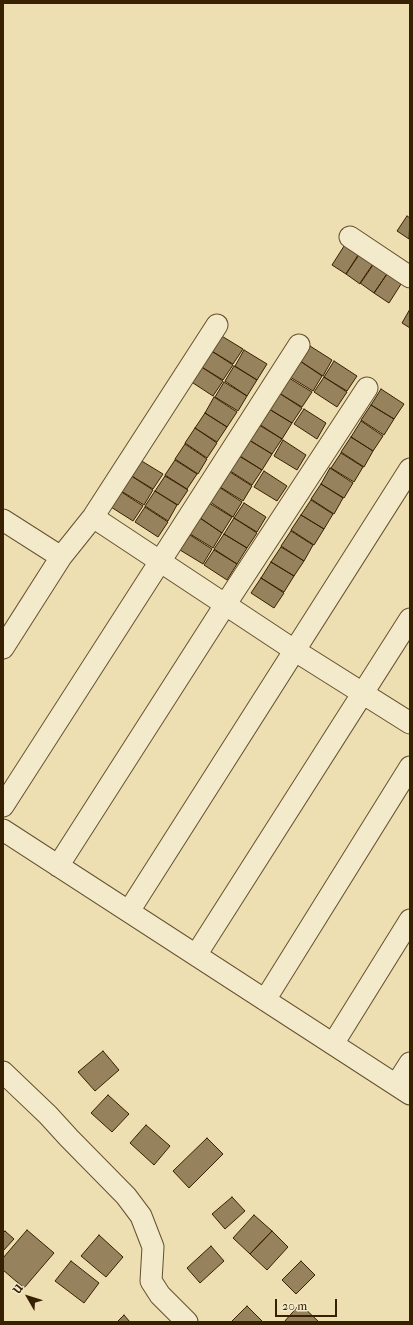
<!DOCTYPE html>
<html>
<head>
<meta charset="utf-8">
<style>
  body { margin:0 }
  #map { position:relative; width:413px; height:1325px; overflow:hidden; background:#eddfb1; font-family:"IM FELL French Canon",serif }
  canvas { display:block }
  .frame { position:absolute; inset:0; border:4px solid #382002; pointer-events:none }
  .north { position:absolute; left:8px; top:1277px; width:40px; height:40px; -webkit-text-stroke:3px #f3eacc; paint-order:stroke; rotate:309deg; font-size:11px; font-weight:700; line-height:16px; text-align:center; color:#382002 }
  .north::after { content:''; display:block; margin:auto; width:14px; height:18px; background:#382002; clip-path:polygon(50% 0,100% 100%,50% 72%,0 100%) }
  .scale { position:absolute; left:275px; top:1299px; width:62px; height:18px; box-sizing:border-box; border:2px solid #382002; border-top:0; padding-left:5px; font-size:12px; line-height:14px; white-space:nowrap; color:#382002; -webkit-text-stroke:3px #f3eacc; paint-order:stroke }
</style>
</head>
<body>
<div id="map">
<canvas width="413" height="1325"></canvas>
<div class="frame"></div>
<div class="north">U</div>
<div class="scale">20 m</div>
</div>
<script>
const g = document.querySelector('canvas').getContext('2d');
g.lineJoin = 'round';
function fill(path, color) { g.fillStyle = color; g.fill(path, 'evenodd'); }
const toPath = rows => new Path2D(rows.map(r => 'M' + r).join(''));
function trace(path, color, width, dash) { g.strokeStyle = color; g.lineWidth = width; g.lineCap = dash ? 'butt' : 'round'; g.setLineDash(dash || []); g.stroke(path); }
const building = toPath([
  [407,216,410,218,409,239,397,231,407,216],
  [346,243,361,252,346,274,332,265,346,243],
  [360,252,375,262,360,284,346,274,360,252],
  [375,261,389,271,374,293,360,283,375,261],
  [389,271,403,281,389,303,374,293,389,271],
  [410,309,410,328,402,323,410,309],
  [220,335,243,349,233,364,210,350,220,335],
  [310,346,332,360,323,376,300,361,310,346],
  [210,350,233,365,223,380,200,366,210,350],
  [244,350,267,364,257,380,235,366,244,350],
  [300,361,322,376,313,391,290,377,300,361],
  [334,361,357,376,347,391,324,377,334,361],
  [200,366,223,381,213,396,190,381,200,366],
  [234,366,257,380,247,396,225,381,234,366],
  [324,377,347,392,337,407,314,392,324,377],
  [289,378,312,392,302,407,279,393,289,378],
  [224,382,247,396,238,411,215,397,224,382],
  [381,389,404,404,394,419,371,405,381,389],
  [279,393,302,408,292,423,269,409,279,393],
  [214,397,237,412,227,427,205,413,214,397],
  [371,405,394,419,384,435,361,420,371,405],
  [269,409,292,423,282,439,259,424,269,409],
  [304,409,326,423,317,439,294,424,304,409],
  [205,413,227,427,217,442,195,428,205,413],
  [361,421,383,436,373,451,351,437,361,421],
  [259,425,282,439,272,454,249,440,259,425],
  [195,428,217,443,207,458,185,443,195,428],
  [351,437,373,451,364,467,341,452,351,437],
  [249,440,272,454,262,470,240,456,249,440],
  [283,440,306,455,297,470,274,456,283,440],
  [185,444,207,459,198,474,175,459,185,444],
  [341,453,363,467,354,482,331,468,341,453],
  [239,456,262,470,252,485,230,471,239,456],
  [140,460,163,474,153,489,130,475,140,460],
  [175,460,197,474,187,489,165,475,175,460],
  [330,468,353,483,344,498,321,484,330,468],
  [264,471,287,486,277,501,254,487,264,471],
  [230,472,252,486,243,501,220,487,230,472],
  [130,475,153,490,144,505,121,491,130,475],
  [165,476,188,490,178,505,155,491,165,476],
  [321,484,343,498,334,514,311,499,321,484],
  [219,487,242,502,233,517,210,502,219,487],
  [120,491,143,506,133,521,111,507,120,491],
  [155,491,177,505,168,521,145,506,155,491],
  [311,500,333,514,324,529,301,515,311,500],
  [209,503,232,517,222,533,200,518,209,503],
  [244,503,266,517,257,532,234,518,244,503],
  [145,507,168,522,158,537,135,522,145,507],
  [301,515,324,529,314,545,291,530,301,515],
  [200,518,222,533,213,548,190,534,200,518],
  [234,518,257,533,247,548,224,534,234,518],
  [291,531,313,545,304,561,281,546,291,531],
  [224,534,247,548,237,564,214,549,224,534],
  [190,535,212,549,203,564,180,550,190,535],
  [281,547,304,561,294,576,271,562,281,547],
  [214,550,237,564,227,580,204,565,214,550],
  [271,562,294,576,284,592,261,578,271,562],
  [261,578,284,593,274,608,251,593,261,578],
  [103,1051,119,1070,95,1091,78,1072,103,1051],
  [108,1095,129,1114,112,1132,91,1113,108,1095],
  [146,1125,170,1146,154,1165,130,1143,146,1125],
  [207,1138,223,1154,189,1188,173,1171,207,1138],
  [232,1197,245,1211,225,1229,212,1214,232,1197],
  [254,1215,272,1231,250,1254,233,1238,254,1215],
  [27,1230,54,1253,24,1288,3,1270,3,1258,27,1230],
  [5,1231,14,1239,3,1251,3,1233,5,1231],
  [272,1231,288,1247,267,1270,250,1254,272,1231],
  [99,1235,123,1257,106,1277,81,1256,99,1235],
  [211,1246,224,1261,200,1283,187,1268,211,1246],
  [71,1261,99,1283,84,1303,55,1281,71,1261],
  [301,1261,315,1275,296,1294,282,1280,301,1261],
  [300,1304,319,1322,284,1322,300,1304],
  [247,1306,263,1322,231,1322,247,1306],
  [124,1315,130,1322,117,1322,124,1315]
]);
const minor = toPath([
  [350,237,410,277],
  [93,517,294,650,410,723],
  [3,520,61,557],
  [3,648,61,557,93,517,217,325],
  [3,806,299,345],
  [3,830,410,1094],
  [58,866,225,605,367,388],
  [129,911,410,469],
  [196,955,410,619],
  [265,1000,410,767],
  [333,1044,410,920],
  [3,1072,48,1115,69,1138,126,1196,141,1216,153,1247,151,1281,160,1295,187,1322],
  [396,1085,410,1063]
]);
fill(building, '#96835d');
trace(building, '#382002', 1);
trace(minor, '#65502e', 23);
trace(minor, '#f3eacc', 21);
</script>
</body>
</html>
